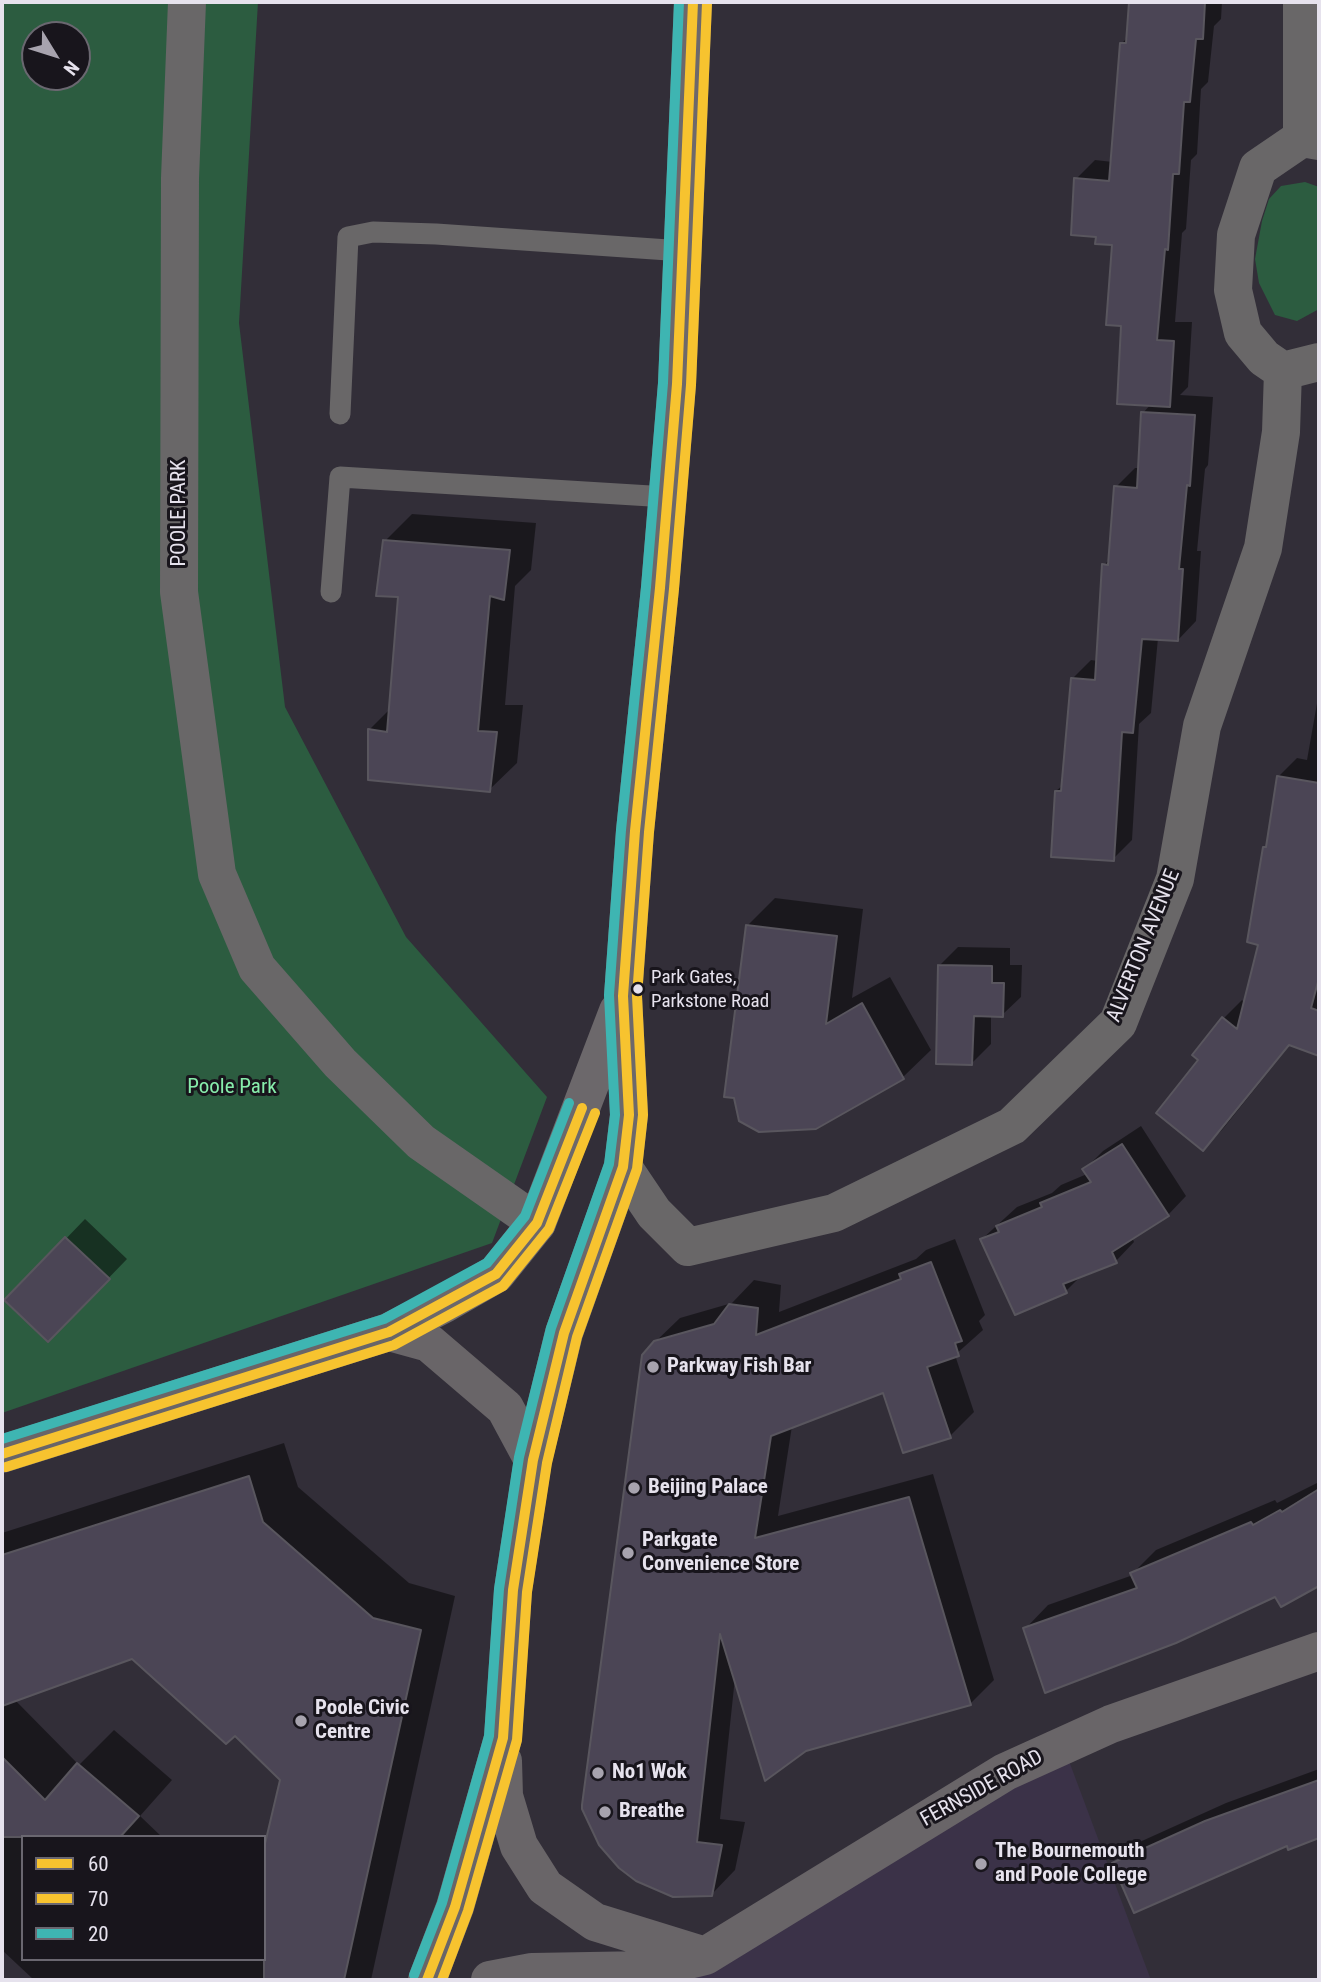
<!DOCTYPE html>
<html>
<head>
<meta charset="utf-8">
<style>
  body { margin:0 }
  #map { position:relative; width:1321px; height:1982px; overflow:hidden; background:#322e38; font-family:"Roboto Condensed",sans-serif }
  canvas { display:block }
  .frame { position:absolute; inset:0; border:4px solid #e6e2ed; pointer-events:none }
  .legend { position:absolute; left:21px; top:1835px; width:245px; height:126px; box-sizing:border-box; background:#18151c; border:2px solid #6a6770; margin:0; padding:9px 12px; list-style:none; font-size:21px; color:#e6e2ed }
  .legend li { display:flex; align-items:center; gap:14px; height:35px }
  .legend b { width:35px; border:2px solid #6a6770 }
  .north { position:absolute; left:21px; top:21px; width:70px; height:70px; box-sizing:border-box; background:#18151c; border:2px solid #6a6770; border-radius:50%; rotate:128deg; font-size:19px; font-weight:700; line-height:28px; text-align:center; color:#e6e2ed }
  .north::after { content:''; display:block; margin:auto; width:24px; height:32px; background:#a7a3ae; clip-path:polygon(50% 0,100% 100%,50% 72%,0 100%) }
</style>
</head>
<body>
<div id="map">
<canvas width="1321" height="1982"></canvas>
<div class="frame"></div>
<ul class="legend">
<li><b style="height:9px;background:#f7c32f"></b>60</li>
<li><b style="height:9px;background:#f7c32f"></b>70</li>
<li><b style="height:9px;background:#3eb5b2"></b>20</li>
</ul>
<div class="north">N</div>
</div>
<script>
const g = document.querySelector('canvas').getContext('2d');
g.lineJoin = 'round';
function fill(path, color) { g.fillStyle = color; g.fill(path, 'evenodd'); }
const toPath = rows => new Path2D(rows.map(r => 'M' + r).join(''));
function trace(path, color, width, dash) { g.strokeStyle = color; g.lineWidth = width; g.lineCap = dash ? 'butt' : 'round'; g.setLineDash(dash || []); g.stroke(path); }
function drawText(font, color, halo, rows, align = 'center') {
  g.font = font + ' "Roboto Condensed",sans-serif'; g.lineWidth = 6; g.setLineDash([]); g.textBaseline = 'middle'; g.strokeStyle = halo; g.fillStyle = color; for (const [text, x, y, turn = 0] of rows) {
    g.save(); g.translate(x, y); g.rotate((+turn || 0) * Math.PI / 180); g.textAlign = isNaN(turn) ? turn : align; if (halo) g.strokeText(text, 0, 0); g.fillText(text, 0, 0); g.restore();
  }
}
const built = toPath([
  [1063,1745,1151,1980,684,1980]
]);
const green = toPath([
  [2,2,258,2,239,323,285,707,406,937,547,1097,492,1243,2,1413],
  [35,35,77,35,77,77,35,77],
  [1305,182,1319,187,1319,309,1297,321,1275,315,1259,283,1255,259,1262,221,1269,199,1281,186]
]);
const shadow = toPath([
  [1130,2,1222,2,1221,19,1214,26,1208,82,1201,89,1197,154,1191,160,1186,229,1182,233,1175,322,1192,322,1188,387,1180,395,1213,397,1208,465,1205,469,1197,551,1201,551,1196,621,1178,640,1158,638,1151,713,1139,724,1132,840,1113,859,1056,791,1063,785,1072,679,1091,660,1098,661,1104,565,1110,559,1116,487,1135,468,1140,468,1143,413,1151,404,1123,325,1114,244,1098,235,1076,179,1095,160,1113,162,1122,43,1128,37],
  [412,514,536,523,531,570,515,586,505,705,523,705,517,763,489,790,370,729,390,709,400,595,385,541],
  [1319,692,1319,1054,1291,1044,1222,1130,1203,1148,1200,1060,1223,1019,1242,1000,1245,1003,1260,944,1265,847,1268,844,1278,777,1297,758,1307,760],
  [775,898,863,909,852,998,890,977,931,1050,903,1077,816,1127,747,926],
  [958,947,1010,948,1010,965,1022,965,1021,997,1002,1015,991,1015,991,1044,972,1063,939,966],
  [1141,1126,1186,1196,1168,1215,1132,1237,1134,1242,1116,1261,1083,1274,1066,1291,982,1239,1017,1207,1052,1193,1061,1185,1087,1174,1085,1169,1103,1151],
  [85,1219,127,1259,67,1321,7,1300],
  [955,1239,985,1315,979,1321,983,1330,955,1355,974,1412,950,1436,884,1390,792,1426,778,1516,933,1474,994,1680,970,1704,735,1678,720,1819,745,1822,735,1870,711,1895,584,1804,655,1342,680,1318,732,1303,754,1280,781,1285,779,1312,916,1259,926,1250],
  [284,1443,298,1487,409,1583,455,1596,371,1980,93,1980,90,1978,87,1980,34,1980,2,1950,2,1533],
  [132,1657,235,1734,282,1779,264,1959,23,1959,23,1837,162,1837,140,1816,172,1780,114,1730,79,1765,14,1699],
  [1319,1482,1319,1584,1282,1605,1276,1594,1025,1629,1048,1605,1133,1575,1132,1574,1156,1550,1275,1500,1277,1503],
  [1319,1769,1319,1836,1289,1847,1288,1843,1114,1864,1133,1845,1226,1803]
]);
const building = toPath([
  [1129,2,1205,2,1203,39,1196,39,1190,102,1184,102,1179,174,1173,174,1168,250,1165,249,1157,340,1174,341,1170,407,1117,404,1121,326,1106,325,1112,245,1095,244,1096,237,1071,235,1074,178,1109,181,1120,43,1126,43,1129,2],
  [1141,412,1195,415,1190,486,1187,485,1179,569,1183,569,1178,641,1142,639,1133,733,1122,732,1114,861,1051,857,1055,791,1061,791,1071,678,1095,680,1102,564,1108,565,1114,486,1137,488,1141,412],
  [383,540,510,550,504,600,490,596,478,731,497,732,490,792,368,780,368,729,387,732,398,597,376,596,383,540],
  [1277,776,1319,783,1319,978,1311,1008,1319,1011,1319,1056,1289,1045,1203,1151,1156,1113,1198,1060,1192,1055,1222,1017,1237,1029,1258,945,1247,942,1263,847,1266,847,1277,776],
  [746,925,837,936,826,1024,862,1003,904,1079,816,1129,759,1132,739,1121,734,1098,724,1097,746,925],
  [938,965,992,966,992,983,1004,983,1003,1017,974,1016,972,1065,936,1064,938,965],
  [1122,1144,1169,1216,1112,1252,1117,1263,1063,1284,1067,1293,1015,1315,980,1239,999,1232,996,1226,1042,1207,1040,1203,1091,1182,1082,1169,1122,1144],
  [65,1237,110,1279,48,1342,4,1300,65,1237],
  [931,1262,962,1341,955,1343,959,1356,927,1367,951,1438,903,1453,883,1393,771,1436,755,1538,909,1497,971,1705,806,1751,765,1781,720,1634,697,1842,722,1845,712,1896,673,1897,636,1881,619,1868,599,1845,582,1809,582,1805,642,1355,654,1341,714,1324,729,1304,758,1308,756,1335,901,1279,899,1274,931,1262],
  [249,1476,263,1522,373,1618,421,1630,344,1980,264,1980,264,1848,280,1780,235,1736,226,1744,132,1659,2,1706,2,1555,249,1476],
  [1319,1489,1319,1586,1281,1607,1275,1597,1176,1643,1045,1693,1023,1628,1137,1588,1130,1573,1251,1522,1253,1525,1280,1510,1282,1512,1319,1489],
  [2,1757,45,1800,77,1763,139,1816,120,1837,2,1837,2,1757],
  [1319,1780,1319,1838,1288,1850,1287,1846,1134,1913,1112,1863,1205,1821,1319,1780]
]);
const lane = toPath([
  [340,414,348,237,373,232,436,234,683,251],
  [331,592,340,477,667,497]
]);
const street = toPath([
  [187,2,180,178,179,592,217,874,257,968,340,1063,421,1142,537,1223],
  [1302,138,1302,2],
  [1319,141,1302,138,1258,168,1236,235,1233,290,1243,333,1264,358,1283,371,1319,362],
  [623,1167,654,1213,688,1247,834,1213,1012,1126,1118,1023,1175,879,1202,726,1263,548,1281,432,1283,371]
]);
const primary = toPath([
  [389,1332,444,1304,496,1274,537,1223,618,1011],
  [533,1460,564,1333,623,1167,629,1115,623,996,635,831,660,588,677,384,693,2]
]);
const highway = toPath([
  [2,1454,389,1332,429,1343,505,1408,533,1460,513,1590,503,1738,455,1907,427,1980],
  [503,1761,504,1796,519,1846,545,1887,595,1922,705,1956],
  [490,1980,532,1972,647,1970,705,1956,1005,1772,1111,1724,1319,1651]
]);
const bus1 = toPath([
  [2,1454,389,1332,496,1274,537,1223,582,1108],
  [427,1980,455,1907,503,1738,513,1590,533,1460,564,1333,623,1167,629,1115,623,996,635,831,660,588,677,384,693,2]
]);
const bus2 = toPath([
  [6,1467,394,1345,503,1286,549,1229,595,1113],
  [442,1980,468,1911,517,1740,527,1592,547,1463,577,1337,637,1169,643,1115,637,996,649,832,674,589,691,385,707,3]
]);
const bus3 = toPath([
  [2,1439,384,1319,487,1263,525,1216,569,1103],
  [414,1975,442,1903,489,1736,499,1589,519,1457,551,1328,609,1164,615,1115,609,995,621,830,646,587,663,383,679,2]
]);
const markers = [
  [638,989,6,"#e6e2ed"],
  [653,1367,7,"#a7a3ae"],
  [634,1488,7,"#a7a3ae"],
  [628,1553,7,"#a7a3ae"],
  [301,1721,7,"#a7a3ae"],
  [598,1773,7,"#a7a3ae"],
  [605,1812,7,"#a7a3ae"],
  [981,1864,7,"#a7a3ae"]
];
const busNames = [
  ["Park Gates,",651,978],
  ["Parkstone Road",651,1002]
];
const streetNames = [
  ["POOLE PARK",180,513,-90],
  ["ALVERTON AVENUE",1144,946,-68],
  ["FERNSIDE ROAD",982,1789,-29]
];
const parkNames = [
  ["Poole Park",232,1088]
];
const poiNames = [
  ["Parkway Fish Bar",667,1367],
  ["Beijing Palace",648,1488],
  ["Parkgate",642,1541],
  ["Convenience Store",642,1565],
  ["Poole Civic",315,1709],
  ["Centre",315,1733],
  ["No1 Wok",612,1773],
  ["Breathe",619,1812],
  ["The Bournemouth",995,1852],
  ["and Poole College",995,1876]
];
fill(built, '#3b3248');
fill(green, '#2c5c40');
fill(shadow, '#0007');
fill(building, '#4b4555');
trace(building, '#59565e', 2);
trace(lane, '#696768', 21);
trace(street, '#696768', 38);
trace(primary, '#6c686b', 38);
trace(highway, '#696568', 38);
trace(bus1, '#f7c32f', 10);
trace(bus2, '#f7c32f', 10);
trace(bus3, '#3eb5b2', 10);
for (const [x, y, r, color] of markers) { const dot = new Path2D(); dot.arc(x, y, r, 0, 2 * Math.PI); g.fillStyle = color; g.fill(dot); trace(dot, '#18151c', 2.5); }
drawText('19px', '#e6e2ed', '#18151c', busNames, 'left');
drawText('21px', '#e6e2ed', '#18151c', streetNames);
drawText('21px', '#87ecab', '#18151c', parkNames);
drawText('bold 21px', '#e6e2ed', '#18151c', poiNames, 'left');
</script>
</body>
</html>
